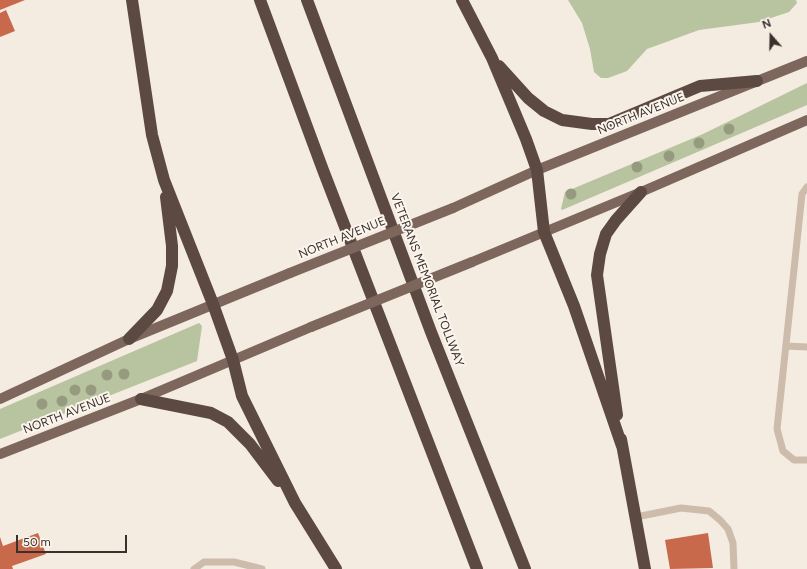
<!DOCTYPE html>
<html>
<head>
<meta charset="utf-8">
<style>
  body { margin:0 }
  #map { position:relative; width:807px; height:569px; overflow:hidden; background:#f4ebe1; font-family:Figtree,sans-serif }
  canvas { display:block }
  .north { position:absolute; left:751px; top:16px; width:40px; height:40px; -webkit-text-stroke:3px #fbf5ee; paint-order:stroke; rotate:340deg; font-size:11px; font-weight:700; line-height:16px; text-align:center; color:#3b302b }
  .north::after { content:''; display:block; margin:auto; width:14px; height:18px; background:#3b302b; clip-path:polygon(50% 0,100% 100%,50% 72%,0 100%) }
  .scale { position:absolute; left:16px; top:535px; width:111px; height:18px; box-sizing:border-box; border:2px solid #3b302b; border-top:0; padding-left:5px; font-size:12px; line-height:14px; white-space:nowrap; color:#3b302b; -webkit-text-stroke:3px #fbf5ee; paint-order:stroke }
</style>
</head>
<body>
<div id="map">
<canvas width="807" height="569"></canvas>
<div class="north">N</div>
<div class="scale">50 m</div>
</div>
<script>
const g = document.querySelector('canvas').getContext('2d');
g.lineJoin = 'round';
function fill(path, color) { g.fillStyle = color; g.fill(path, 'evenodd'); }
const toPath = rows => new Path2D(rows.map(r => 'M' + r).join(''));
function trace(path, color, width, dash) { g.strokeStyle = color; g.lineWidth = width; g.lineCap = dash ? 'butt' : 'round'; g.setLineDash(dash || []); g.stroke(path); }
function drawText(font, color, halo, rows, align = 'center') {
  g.font = font + ' Figtree,sans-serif'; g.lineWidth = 4; g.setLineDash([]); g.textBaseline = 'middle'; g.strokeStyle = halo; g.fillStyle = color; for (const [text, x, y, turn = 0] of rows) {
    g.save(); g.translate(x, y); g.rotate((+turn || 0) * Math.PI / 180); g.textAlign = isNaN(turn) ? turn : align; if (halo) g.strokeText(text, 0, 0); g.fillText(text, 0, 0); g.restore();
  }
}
const green = toPath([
  [568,0,796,0,797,3,789,12,759,22,699,30,647,49,627,71,608,78,601,78,594,72,590,49,582,23],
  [807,83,807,105,562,210,561,209,565,192,703,134],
  [199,323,202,326,197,361,0,439,0,409]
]);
const building = toPath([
  [0,0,25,0,0,10],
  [6,10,15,31,0,37,0,13],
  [38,533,46,554,12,566,13,569,0,569,0,537,3,546],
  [708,533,713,568,670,569,665,540]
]);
const service = toPath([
  [807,187,802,194,777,429,783,451,794,460,807,460],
  [786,346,807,347],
  [636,517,681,508,709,511,720,520,728,529,733,543,734,569],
  [194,569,204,562,234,562,262,569]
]);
const primary = toPath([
  [453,208,537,170,807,61],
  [472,262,641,192,807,120],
  [0,399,129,339,290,273],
  [0,454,141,399,311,327]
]);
const motorway = toPath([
  [132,0,152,135,164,180,213,304,233,360,242,396,295,503,336,569],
  [260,0,323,170,477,569],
  [307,0,431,332,525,569],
  [462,0,492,58,526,139,537,170,544,232,574,306,622,446],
  [499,66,528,98,544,111,562,120,592,124,609,124,700,86,757,81],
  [129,339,157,310,167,291,172,266,172,246,166,197],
  [141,399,211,413,228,422,250,444,278,481],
  [617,415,597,275,600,254,606,234,616,220,641,192],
  [621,439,645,569]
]);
const primaryBridge = toPath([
  [290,273,453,208],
  [311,327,472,262]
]);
const trees = [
  [729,129],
  [699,143],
  [669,156],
  [637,167],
  [571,194],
  [124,374],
  [107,375],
  [75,390],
  [91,390],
  [62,401],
  [42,404]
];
const streetNames = [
  ["NORTH AVENUE",641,114,-22],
  ["NORTH AVENUE",342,238,-22],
  ["VETERANS MEMORIAL TOLLWAY",427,280,69],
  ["NORTH AVENUE",67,414,-21]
];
fill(green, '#b8c4a0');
fill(building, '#c8694b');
trace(service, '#cdbbac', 7);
trace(primary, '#7d675c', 10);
trace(motorway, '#5c4a42', 12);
trace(primaryBridge, '#7d675c', 10);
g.fillStyle = '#969b7f';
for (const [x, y] of trees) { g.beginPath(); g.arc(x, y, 5.5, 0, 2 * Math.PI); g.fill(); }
drawText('12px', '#3b302b', '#fbf5ee', streetNames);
</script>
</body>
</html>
